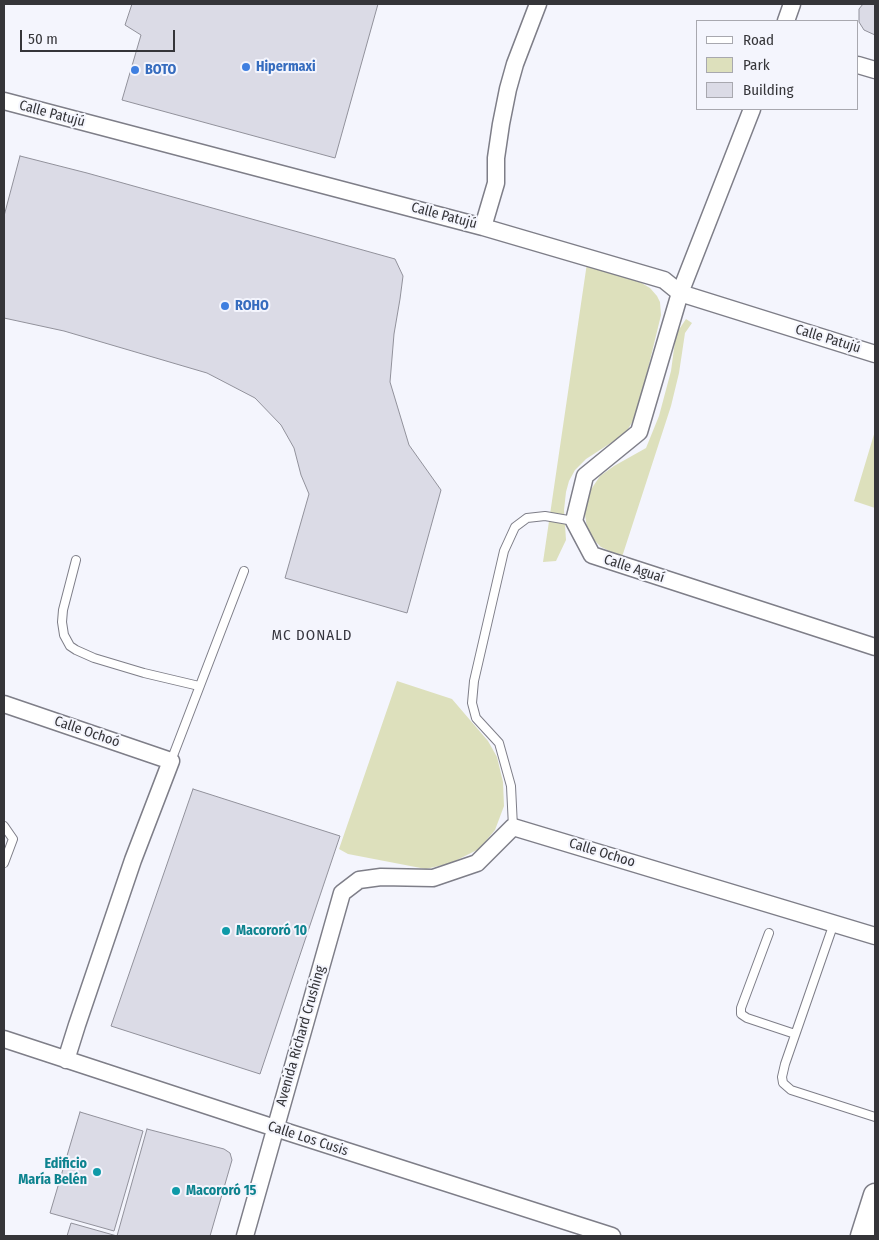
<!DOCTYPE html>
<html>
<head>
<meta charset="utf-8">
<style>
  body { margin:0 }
  #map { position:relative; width:879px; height:1240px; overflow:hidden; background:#f4f5fd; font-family:"Fira Sans Condensed",sans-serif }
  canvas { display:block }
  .frame { position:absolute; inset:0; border:5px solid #353539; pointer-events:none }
  .legend { position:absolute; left:696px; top:20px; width:162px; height:90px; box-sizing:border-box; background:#f4f5fd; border:1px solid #a8a8af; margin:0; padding:6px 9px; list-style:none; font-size:15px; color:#353539 }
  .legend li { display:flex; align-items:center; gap:10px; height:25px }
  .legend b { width:25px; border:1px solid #a8a8af }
  .scale { position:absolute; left:20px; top:30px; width:155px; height:22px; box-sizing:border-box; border:2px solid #353539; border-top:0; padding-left:6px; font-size:15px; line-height:18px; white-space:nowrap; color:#353539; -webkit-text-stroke:4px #f4f5fd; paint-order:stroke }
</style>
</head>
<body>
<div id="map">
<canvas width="879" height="1240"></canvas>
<div class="frame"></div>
<ul class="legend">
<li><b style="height:6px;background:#fff"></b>Road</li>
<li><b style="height:14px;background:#dde0bc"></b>Park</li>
<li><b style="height:14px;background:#dbdbe6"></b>Building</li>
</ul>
<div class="scale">50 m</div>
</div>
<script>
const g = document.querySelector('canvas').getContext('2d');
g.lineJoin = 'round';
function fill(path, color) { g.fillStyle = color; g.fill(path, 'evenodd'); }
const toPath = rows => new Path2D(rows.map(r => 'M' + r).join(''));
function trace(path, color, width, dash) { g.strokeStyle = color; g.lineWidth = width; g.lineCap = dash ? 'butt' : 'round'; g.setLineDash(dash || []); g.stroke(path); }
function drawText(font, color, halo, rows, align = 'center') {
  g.font = font + ' "Fira Sans Condensed",sans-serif'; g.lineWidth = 4; g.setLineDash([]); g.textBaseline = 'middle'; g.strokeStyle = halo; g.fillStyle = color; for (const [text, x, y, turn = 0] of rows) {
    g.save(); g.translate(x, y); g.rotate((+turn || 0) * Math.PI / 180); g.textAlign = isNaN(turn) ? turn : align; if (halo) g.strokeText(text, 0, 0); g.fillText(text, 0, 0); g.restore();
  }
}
const green = toPath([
  [587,263,640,282,650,288,657,296,660,302,661,315,637,414,628,429,620,437,586,459,575,470,569,481,566,492,564,510,566,540,556,561,543,562],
  [686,319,692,323,685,333,679,373,671,406,622,557,601,547,588,534,585,515,588,494,600,476,614,466,646,448,659,416,671,371,676,334],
  [875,431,875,508,854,501],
  [397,681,452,699,488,741,497,757,503,782,504,806,495,830,479,849,451,863,426,869,348,854,339,849]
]);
const building = toPath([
  [132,4,378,4,335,158,122,100,141,35,125,25,132,4],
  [863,4,875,4,875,35,864,30,859,22,859,9,863,4],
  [20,156,87,173,395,259,403,276,400,299,394,334,390,382,409,445,441,490,407,613,285,578,309,494,301,475,294,448,281,425,255,398,207,373,64,331,4,318,4,216,20,156],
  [193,789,340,836,260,1074,111,1026,193,789],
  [80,1112,143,1131,114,1231,50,1213,80,1112],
  [147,1129,224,1149,230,1153,232,1160,210,1236,67,1236,71,1223,117,1236,147,1129]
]);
const lane = toPath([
  [76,560,63,610,62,622,64,635,70,646,76,650,94,658,144,673,199,686],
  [171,761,244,571],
  [4,826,13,839,4,863],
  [513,827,511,786,499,743,476,718,472,703,474,681,504,551,515,527,527,518,545,516,574,521],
  [834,923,785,1064,782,1077,783,1083,791,1090,875,1117],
  [769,933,741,1008,741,1014,747,1018,795,1034]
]);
const street = toPath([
  [786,21,792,4],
  [858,65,875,70],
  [4,101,483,227,664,280,680,293,875,354],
  [752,109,680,293,639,432,585,476,574,521,592,555,875,647],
  [483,227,496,183,496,158,501,124,508,89,515,64,538,4],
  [4,704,171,761,133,860,77,1025,66,1060],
  [4,1039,275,1128,612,1236],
  [245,1236,342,893,359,880,381,877,433,878,477,863,513,827,875,936]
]);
const secondary = toPath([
  [862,1236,875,1195]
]);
const markers = [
  [246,67,5,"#3f7fe0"],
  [135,70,5,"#3f7fe0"],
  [225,306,5,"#3f7fe0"],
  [226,931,5,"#0f9aa8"],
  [97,1172,5,"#0f9aa8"],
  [176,1191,5,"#0f9aa8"]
];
const shopNames = [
  ["Hipermaxi",256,67],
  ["BOTO",145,70],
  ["ROHO",235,306]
];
const streetNames = [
  ["Calle Patujú",52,114,15],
  ["Calle Patujú",444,216,15],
  ["Calle Patujú",828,339,17],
  ["Calle Aguaí",634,569,18],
  ["Calle Ochoó",87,732,19],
  ["Calle Ochoo",602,853,17],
  ["Avenida Richard Crushing",301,1036,-74],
  ["Calle Los Cusis",308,1139,18]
];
const cultureNames = [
  ["Macororó 10",236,931],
  ["Edificio",87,1164,"right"],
  ["María Belén",87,1180,"right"],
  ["Macororó 15",186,1191]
];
const neighbourhoodNames = [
  ["MC DONALD",312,636]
];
fill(green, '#dde0bc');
fill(building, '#dbdbe6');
trace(building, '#91919b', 1);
trace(lane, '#7e7e88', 10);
trace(street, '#7e7e88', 19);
trace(secondary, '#7e7e88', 25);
trace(lane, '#fff', 8);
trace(street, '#fff', 16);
trace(secondary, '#fff', 22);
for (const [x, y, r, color] of markers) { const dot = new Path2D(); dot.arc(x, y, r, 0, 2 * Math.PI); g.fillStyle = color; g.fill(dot); trace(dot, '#f4f5fd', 2); }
drawText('bold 14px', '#366cbe', '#f4f5fd', shopNames, 'left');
drawText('14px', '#353539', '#f4f5fd', streetNames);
drawText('bold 14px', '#0d838f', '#f4f5fd', cultureNames, 'left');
g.letterSpacing = '1px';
drawText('15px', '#35353e', '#f4f5fd', neighbourhoodNames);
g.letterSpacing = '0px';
</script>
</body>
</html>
